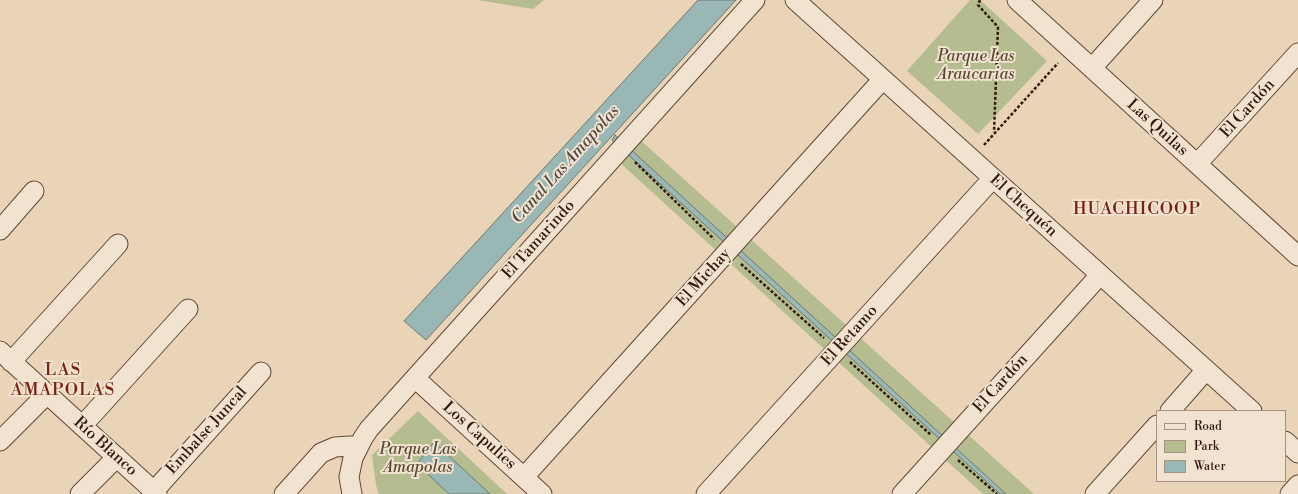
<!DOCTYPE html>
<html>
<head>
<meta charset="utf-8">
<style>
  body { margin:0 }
  #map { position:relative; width:1298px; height:494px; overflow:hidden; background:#ead4b7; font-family:"Libre Bodoni",serif }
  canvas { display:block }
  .legend { position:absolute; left:1156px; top:410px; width:130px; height:72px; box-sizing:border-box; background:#f1e3d0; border:1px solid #a59282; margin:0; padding:5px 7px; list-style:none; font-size:12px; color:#32190c }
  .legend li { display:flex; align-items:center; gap:8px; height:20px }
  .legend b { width:20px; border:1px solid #a59282 }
</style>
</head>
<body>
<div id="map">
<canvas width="1298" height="494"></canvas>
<ul class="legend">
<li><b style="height:5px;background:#f1e3d0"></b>Road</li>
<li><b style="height:11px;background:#b5bd90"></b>Park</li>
<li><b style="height:11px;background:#99b7b5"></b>Water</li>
</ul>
</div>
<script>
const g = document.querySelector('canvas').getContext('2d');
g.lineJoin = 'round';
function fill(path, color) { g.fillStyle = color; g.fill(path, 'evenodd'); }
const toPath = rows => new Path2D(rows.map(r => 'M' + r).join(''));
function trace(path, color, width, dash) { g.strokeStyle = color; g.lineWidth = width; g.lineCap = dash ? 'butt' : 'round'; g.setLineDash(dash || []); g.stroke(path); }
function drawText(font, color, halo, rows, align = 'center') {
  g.font = font + ' "Libre Bodoni",serif'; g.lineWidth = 4; g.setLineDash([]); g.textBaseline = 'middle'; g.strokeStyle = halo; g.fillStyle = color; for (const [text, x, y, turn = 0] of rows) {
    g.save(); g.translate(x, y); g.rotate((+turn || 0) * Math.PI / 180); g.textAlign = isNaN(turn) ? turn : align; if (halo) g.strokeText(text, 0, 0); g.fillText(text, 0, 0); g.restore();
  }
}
const green = toPath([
  [477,0,544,0,533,9],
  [970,0,980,0,1047,61,978,134,907,71],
  [627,128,1034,494,983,494,606,150],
  [418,411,507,494,379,494,376,485,372,455]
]);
const water = toPath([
  [698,0,736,0,426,340,404,321,698,0],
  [615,135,1006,494,1000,494,612,140,615,135],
  [434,442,490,494,449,494,417,464,434,442]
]);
const path = toPath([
  [980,0,978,5,998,27,994,132],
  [984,145,1058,63],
  [635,162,714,239],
  [741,264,824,338],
  [850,362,931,435],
  [958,460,997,494]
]);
const minor = toPath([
  [795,0,1252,411],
  [1017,0,1298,256],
  [1092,68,1153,0],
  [1197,164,1298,53],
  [0,230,34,191],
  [0,351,157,494],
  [11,362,118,244],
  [415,378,542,494],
  [1170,411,1206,370],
  [82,426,188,309],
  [0,441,47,394],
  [1285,441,1298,453],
  [524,477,883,79],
  [154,491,261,372],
  [80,494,117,457],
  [284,494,321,453,335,447,350,446,357,447],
  [352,494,349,477,353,458,363,438,369,429,755,0],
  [706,494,993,178],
  [902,494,1100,275],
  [1095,494,1157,425],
  [1290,494,1298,485]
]);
const parkNames = [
  ["Parque Las",976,57],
  ["Araucarias",976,75],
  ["Parque Las",418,450],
  ["Amapolas",418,468]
];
const streetNames = [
  ["El Cardón",1248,109,-48],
  ["Las Quilas",1157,128,42],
  ["El Chequén",1023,206,42],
  ["El Tamarindo",539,240,-48],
  ["El Michay",704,278,-48],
  ["El Retamo",850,336,-48],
  ["El Cardón",1001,384,-48],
  ["Embalse Juncal",207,431,-48],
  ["Los Capulies",479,436,42],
  ["Río Blanco",105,447,42]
];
const waterNames = [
  ["Canal Las Amapolas",566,165,-48]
];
const neighbourhoodNames = [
  ["HUACHICOOP",1137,210],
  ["LAS",63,371],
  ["AMAPOLAS",63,391]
];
fill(green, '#b5bd90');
fill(water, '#99b7b5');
trace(water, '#707871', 1);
trace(minor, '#604837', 21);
trace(path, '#32190c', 2.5, [3, 2]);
trace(minor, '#f1e3d0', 19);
drawText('italic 16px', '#594a34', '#f1e3d0', parkNames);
drawText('16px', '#32190c', '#f1e3d0', streetNames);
drawText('italic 17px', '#51483f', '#f1e3d0', waterNames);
g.letterSpacing = '1px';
drawText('17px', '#7a1f14', '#f1e3d0', neighbourhoodNames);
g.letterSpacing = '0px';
</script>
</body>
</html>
